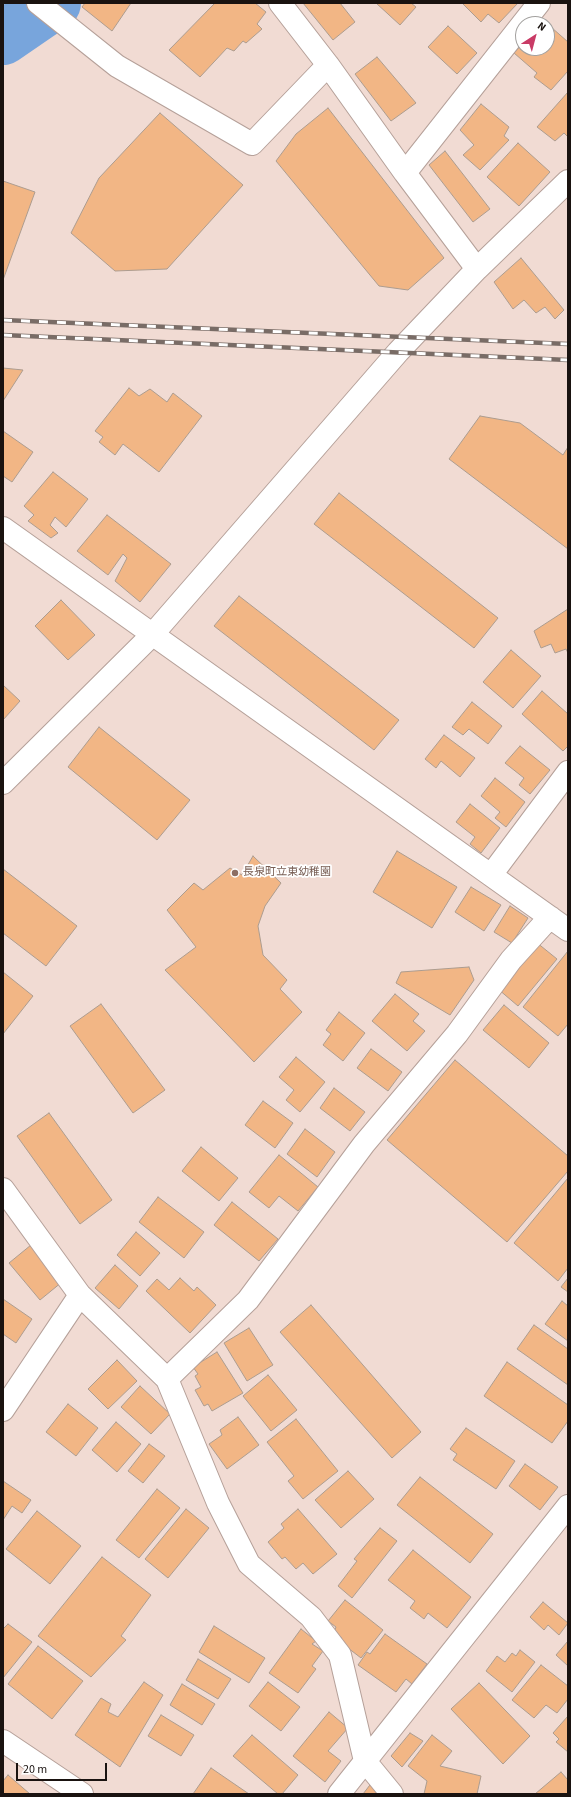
<!DOCTYPE html>
<html>
<head>
<meta charset="utf-8">
<style>
  body { margin:0 }
  #map { position:relative; width:571px; height:1797px; overflow:hidden; background:#f1dbd3; font-family:"Source Sans 3",sans-serif }
  canvas { display:block }
  .frame { position:absolute; inset:0; border:4px solid #1a1310; pointer-events:none }
  .north { position:absolute; left:515px; top:16px; width:40px; height:40px; box-sizing:border-box; background:#fff; border:1px solid #a3a19f; border-radius:50%; rotate:36deg; font-size:11px; font-weight:700; line-height:16px; text-align:center; color:#1a1310 }
  .north::after { content:''; display:block; margin:auto; width:14px; height:18px; background:#c93b66; clip-path:polygon(50% 0,100% 100%,50% 72%,0 100%) }
  .scale { position:absolute; left:16px; top:1763px; width:91px; height:18px; box-sizing:border-box; border:2px solid #1a1310; border-top:0; padding-left:5px; font-size:12px; line-height:14px; white-space:nowrap; color:#1a1310; -webkit-text-stroke:3px #fff; paint-order:stroke }
</style>
</head>
<body>
<div id="map">
<canvas width="571" height="1797"></canvas>
<div class="frame"></div>
<div class="north">N</div>
<div class="scale">20 m</div>
</div>
<script>
const g = document.querySelector('canvas').getContext('2d');
g.lineJoin = 'round';
const toPath = rows => new Path2D(rows.map(r => 'M' + r).join(''));
function trace(path, color, width, dash) { g.strokeStyle = color; g.lineWidth = width; g.lineCap = dash ? 'butt' : 'round'; g.setLineDash(dash || []); g.stroke(path); }
function fill(path, color) { g.fillStyle = color; g.fill(path, 'evenodd'); }
function drawText(font, color, halo, rows, align = 'center') {
  g.font = font + ' "Source Sans 3","Noto Sans JP",sans-serif'; g.lineWidth = 3.5; g.setLineDash([]); g.textBaseline = 'middle'; g.strokeStyle = halo; g.fillStyle = color; for (const [text, x, y, turn = 0] of rows) {
    g.save(); g.translate(x, y); g.rotate((+turn || 0) * Math.PI / 180); g.textAlign = isNaN(turn) ? turn : align; if (halo) g.strokeText(text, 0, 0); g.fillText(text, 0, 0); g.restore();
  }
}
const river = toPath([
  [3,38,54,3]
]);
const building = toPath([
  [85,3,131,3,112,31,82,7,85,3],
  [215,3,255,3,266,12,257,24,262,29,246,43,243,41,234,51,227,48,200,77,169,50,215,3],
  [303,3,340,3,355,22,333,40,303,3],
  [376,3,411,3,416,7,400,25,376,3],
  [462,3,518,3,499,23,488,14,481,22,462,3],
  [543,20,568,42,568,71,551,90,534,77,537,73,514,53,523,43,523,48,547,48,547,24,539,24,543,20],
  [448,26,477,53,457,74,428,47,448,26],
  [377,57,416,103,391,121,355,74,377,57],
  [568,92,568,137,564,133,555,141,537,127,568,92],
  [481,104,509,127,504,136,509,140,480,170,463,155,474,145,460,130,481,104],
  [328,108,444,258,408,290,379,286,276,161,296,134,328,108],
  [160,113,243,185,167,269,115,271,71,233,99,178,160,113],
  [518,143,550,172,519,206,487,177,518,143],
  [445,151,490,209,473,222,429,165,445,151],
  [3,181,35,192,3,280,3,181],
  [521,258,564,310,555,319,545,307,536,313,524,300,513,309,494,282,521,258],
  [3,368,23,370,3,401,3,368],
  [129,388,139,396,150,389,167,402,173,393,202,416,159,472,123,444,115,455,99,442,103,437,95,431,129,388],
  [480,416,520,423,563,455,568,447,568,549,449,459,480,416],
  [3,431,33,452,12,482,3,476,3,431],
  [53,472,88,499,66,527,55,517,50,525,58,533,51,538,28,521,34,515,24,506,53,472],
  [339,493,498,618,474,648,314,524,339,493],
  [107,515,171,564,140,602,115,581,127,558,123,554,108,575,77,551,107,515],
  [239,596,399,720,374,750,214,626,239,596],
  [61,600,95,635,68,660,35,626,61,600],
  [568,609,568,653,566,649,555,653,551,644,541,648,534,631,568,609],
  [511,650,541,676,513,708,483,682,511,650],
  [3,685,20,701,3,720,3,685],
  [542,691,568,714,568,746,563,751,522,714,542,691],
  [472,702,502,726,488,744,469,729,463,735,452,727,472,702],
  [99,727,190,800,157,840,68,767,99,727],
  [444,735,475,758,460,777,441,761,436,768,425,759,444,735],
  [520,746,550,770,530,794,519,785,524,778,505,763,520,746],
  [495,778,525,802,506,827,495,818,500,812,481,796,495,778],
  [470,804,500,828,481,853,470,844,475,837,456,822,470,804],
  [397,851,457,887,432,928,373,892,397,851],
  [253,856,281,883,265,906,258,926,263,955,287,980,280,989,302,1012,254,1062,165,970,196,947,167,910,194,883,203,890,230,868,242,875,253,856],
  [3,869,77,926,46,966,3,933,3,869],
  [471,887,501,905,484,931,455,912,471,887],
  [510,906,528,918,512,943,494,932,510,906],
  [536,942,557,959,518,1006,498,989,536,942],
  [568,951,568,1024,558,1036,523,1007,568,951],
  [469,967,474,980,450,1015,396,983,401,972,469,967],
  [3,972,33,996,3,1034,3,972],
  [395,994,419,1014,413,1021,425,1031,407,1051,372,1021,395,994],
  [101,1004,165,1090,133,1113,70,1026,101,1004],
  [504,1005,549,1043,529,1068,483,1030,504,1005],
  [339,1012,365,1033,343,1061,323,1045,331,1034,326,1030,339,1012],
  [371,1049,402,1072,388,1091,357,1068,371,1049],
  [296,1057,325,1082,300,1112,286,1100,294,1090,279,1077,296,1057],
  [455,1060,568,1156,568,1171,507,1242,387,1140,455,1060],
  [334,1088,365,1112,350,1131,320,1108,334,1088],
  [263,1101,293,1123,275,1148,245,1125,263,1101],
  [49,1113,112,1200,80,1224,17,1136,49,1113],
  [305,1129,335,1152,317,1177,287,1154,305,1129],
  [201,1147,238,1178,219,1201,182,1171,201,1147],
  [279,1155,318,1187,298,1211,279,1196,269,1208,249,1192,279,1155],
  [568,1178,568,1268,558,1281,514,1243,568,1178],
  [158,1197,204,1232,184,1258,139,1222,158,1197],
  [232,1202,278,1239,259,1261,214,1225,232,1202],
  [136,1232,160,1253,140,1276,117,1255,136,1232],
  [31,1245,62,1282,40,1300,9,1263,31,1245],
  [115,1265,138,1286,119,1309,95,1288,115,1265],
  [180,1278,194,1291,197,1287,216,1305,190,1333,146,1291,157,1279,169,1290,180,1278],
  [568,1278,568,1292,561,1287,568,1278],
  [3,1299,32,1319,16,1343,3,1334,3,1299],
  [562,1301,568,1306,568,1341,545,1324,562,1301],
  [311,1305,421,1432,392,1458,280,1332,311,1305],
  [534,1325,568,1349,568,1385,517,1349,534,1325],
  [249,1328,273,1365,247,1381,224,1343,249,1328],
  [217,1352,243,1393,212,1411,208,1404,204,1406,195,1390,201,1387,195,1376,198,1374,193,1367,217,1352],
  [117,1360,137,1381,108,1409,88,1389,117,1360],
  [507,1362,568,1405,568,1421,552,1443,484,1396,507,1362],
  [268,1375,297,1410,271,1431,243,1396,268,1375],
  [140,1386,170,1414,151,1434,121,1407,140,1386],
  [68,1404,98,1428,76,1456,46,1432,68,1404],
  [238,1417,259,1445,227,1469,209,1444,222,1435,220,1430,238,1417],
  [296,1419,338,1471,303,1499,288,1481,294,1476,267,1442,296,1419],
  [116,1422,141,1444,117,1472,92,1450,116,1422],
  [466,1428,515,1461,496,1489,453,1460,457,1454,450,1449,466,1428],
  [149,1444,165,1456,143,1483,128,1471,149,1444],
  [525,1464,558,1487,540,1510,509,1486,525,1464],
  [348,1471,374,1499,341,1528,315,1500,348,1471],
  [420,1477,493,1534,470,1563,397,1505,420,1477],
  [3,1481,31,1500,22,1513,12,1506,3,1520,3,1481],
  [157,1489,180,1508,139,1558,116,1540,157,1489],
  [186,1509,209,1528,168,1578,145,1559,186,1509],
  [298,1509,337,1554,313,1574,303,1563,296,1569,285,1557,282,1559,268,1542,284,1528,281,1524,298,1509],
  [37,1511,81,1546,50,1584,6,1549,37,1511],
  [380,1528,397,1541,352,1598,338,1586,357,1561,354,1559,380,1528],
  [413,1550,471,1597,447,1628,428,1613,424,1619,410,1608,415,1601,388,1580,413,1550],
  [102,1557,151,1595,121,1636,126,1640,91,1677,38,1636,102,1557],
  [345,1600,383,1630,361,1658,339,1641,342,1638,334,1632,336,1627,328,1621,345,1600],
  [543,1602,568,1623,559,1635,548,1625,544,1630,530,1617,543,1602],
  [8,1624,32,1642,3,1678,3,1629,8,1624],
  [214,1626,265,1658,249,1683,199,1652,214,1626],
  [301,1629,316,1641,312,1644,323,1651,312,1666,316,1669,298,1693,269,1673,301,1629],
  [385,1634,427,1664,412,1684,406,1679,396,1692,358,1665,367,1652,370,1654,385,1634],
  [568,1641,568,1666,556,1655,568,1641],
  [38,1646,83,1681,52,1719,8,1684,38,1646],
  [520,1650,535,1662,512,1692,486,1671,497,1656,505,1662,512,1653,516,1656,520,1650],
  [198,1659,231,1679,218,1699,186,1680,198,1659],
  [541,1665,568,1686,568,1699,557,1713,546,1705,534,1718,512,1700,541,1665],
  [144,1682,163,1695,120,1767,75,1735,101,1698,111,1704,108,1712,118,1717,144,1682],
  [268,1682,300,1707,281,1731,249,1706,268,1682],
  [479,1683,530,1736,503,1764,451,1709,479,1683],
  [182,1684,215,1704,202,1725,170,1705,182,1684],
  [329,1712,348,1728,328,1751,341,1761,325,1782,293,1756,329,1712],
  [161,1715,194,1735,181,1756,148,1736,161,1715],
  [568,1716,568,1752,556,1742,559,1739,553,1733,568,1716],
  [410,1733,423,1741,402,1767,391,1756,410,1733],
  [252,1735,298,1775,282,1794,278,1794,233,1756,252,1735],
  [432,1735,452,1751,440,1766,481,1776,477,1794,424,1794,427,1781,408,1766,432,1735],
  [211,1768,249,1794,193,1794,211,1768],
  [561,1772,568,1780,568,1794,535,1794,561,1772],
  [8,1775,30,1794,3,1794,3,1781,8,1775],
  [373,1781,383,1794,363,1794,373,1781]
]);
const minor = toPath([
  [38,3,117,66,252,144,328,65],
  [280,3,328,65,405,173,477,269],
  [405,173,539,3],
  [3,528,568,930],
  [3,783,152,635,398,352,477,269,568,181],
  [491,875,568,772],
  [3,1189,80,1295,167,1379,218,1503,249,1564,311,1617,340,1655,365,1761,392,1794],
  [167,1379,248,1300,364,1144,457,1034,511,960,550,917],
  [3,1410,80,1295],
  [3,1741,82,1794],
  [339,1794,568,1506]
]);
const rail = toPath([
  [3,320,568,344],
  [3,335,568,360]
]);
const markers = [
  [235,873,4,"#8d6e63"]
];
const educationNames = [
  ["長泉町立東幼稚園",243,873]
];
trace(river, '#78a5dc', 54);
fill(building, '#f2b685');
trace(building, '#ac9c8f', 1);
trace(minor, '#b5a099', 24);
trace(minor, '#fff', 22);
trace(rail, '#796c66', 4.5);
trace(rail, '#fff', 3, [9]);
for (const [x, y, r, color] of markers) { const dot = new Path2D(); dot.arc(x, y, r, 0, 2 * Math.PI); g.fillStyle = color; g.fill(dot); trace(dot, '#fff', 1.5); }
drawText('11px', '#785e54', '#fff', educationNames, 'left');
</script>
</body>
</html>
